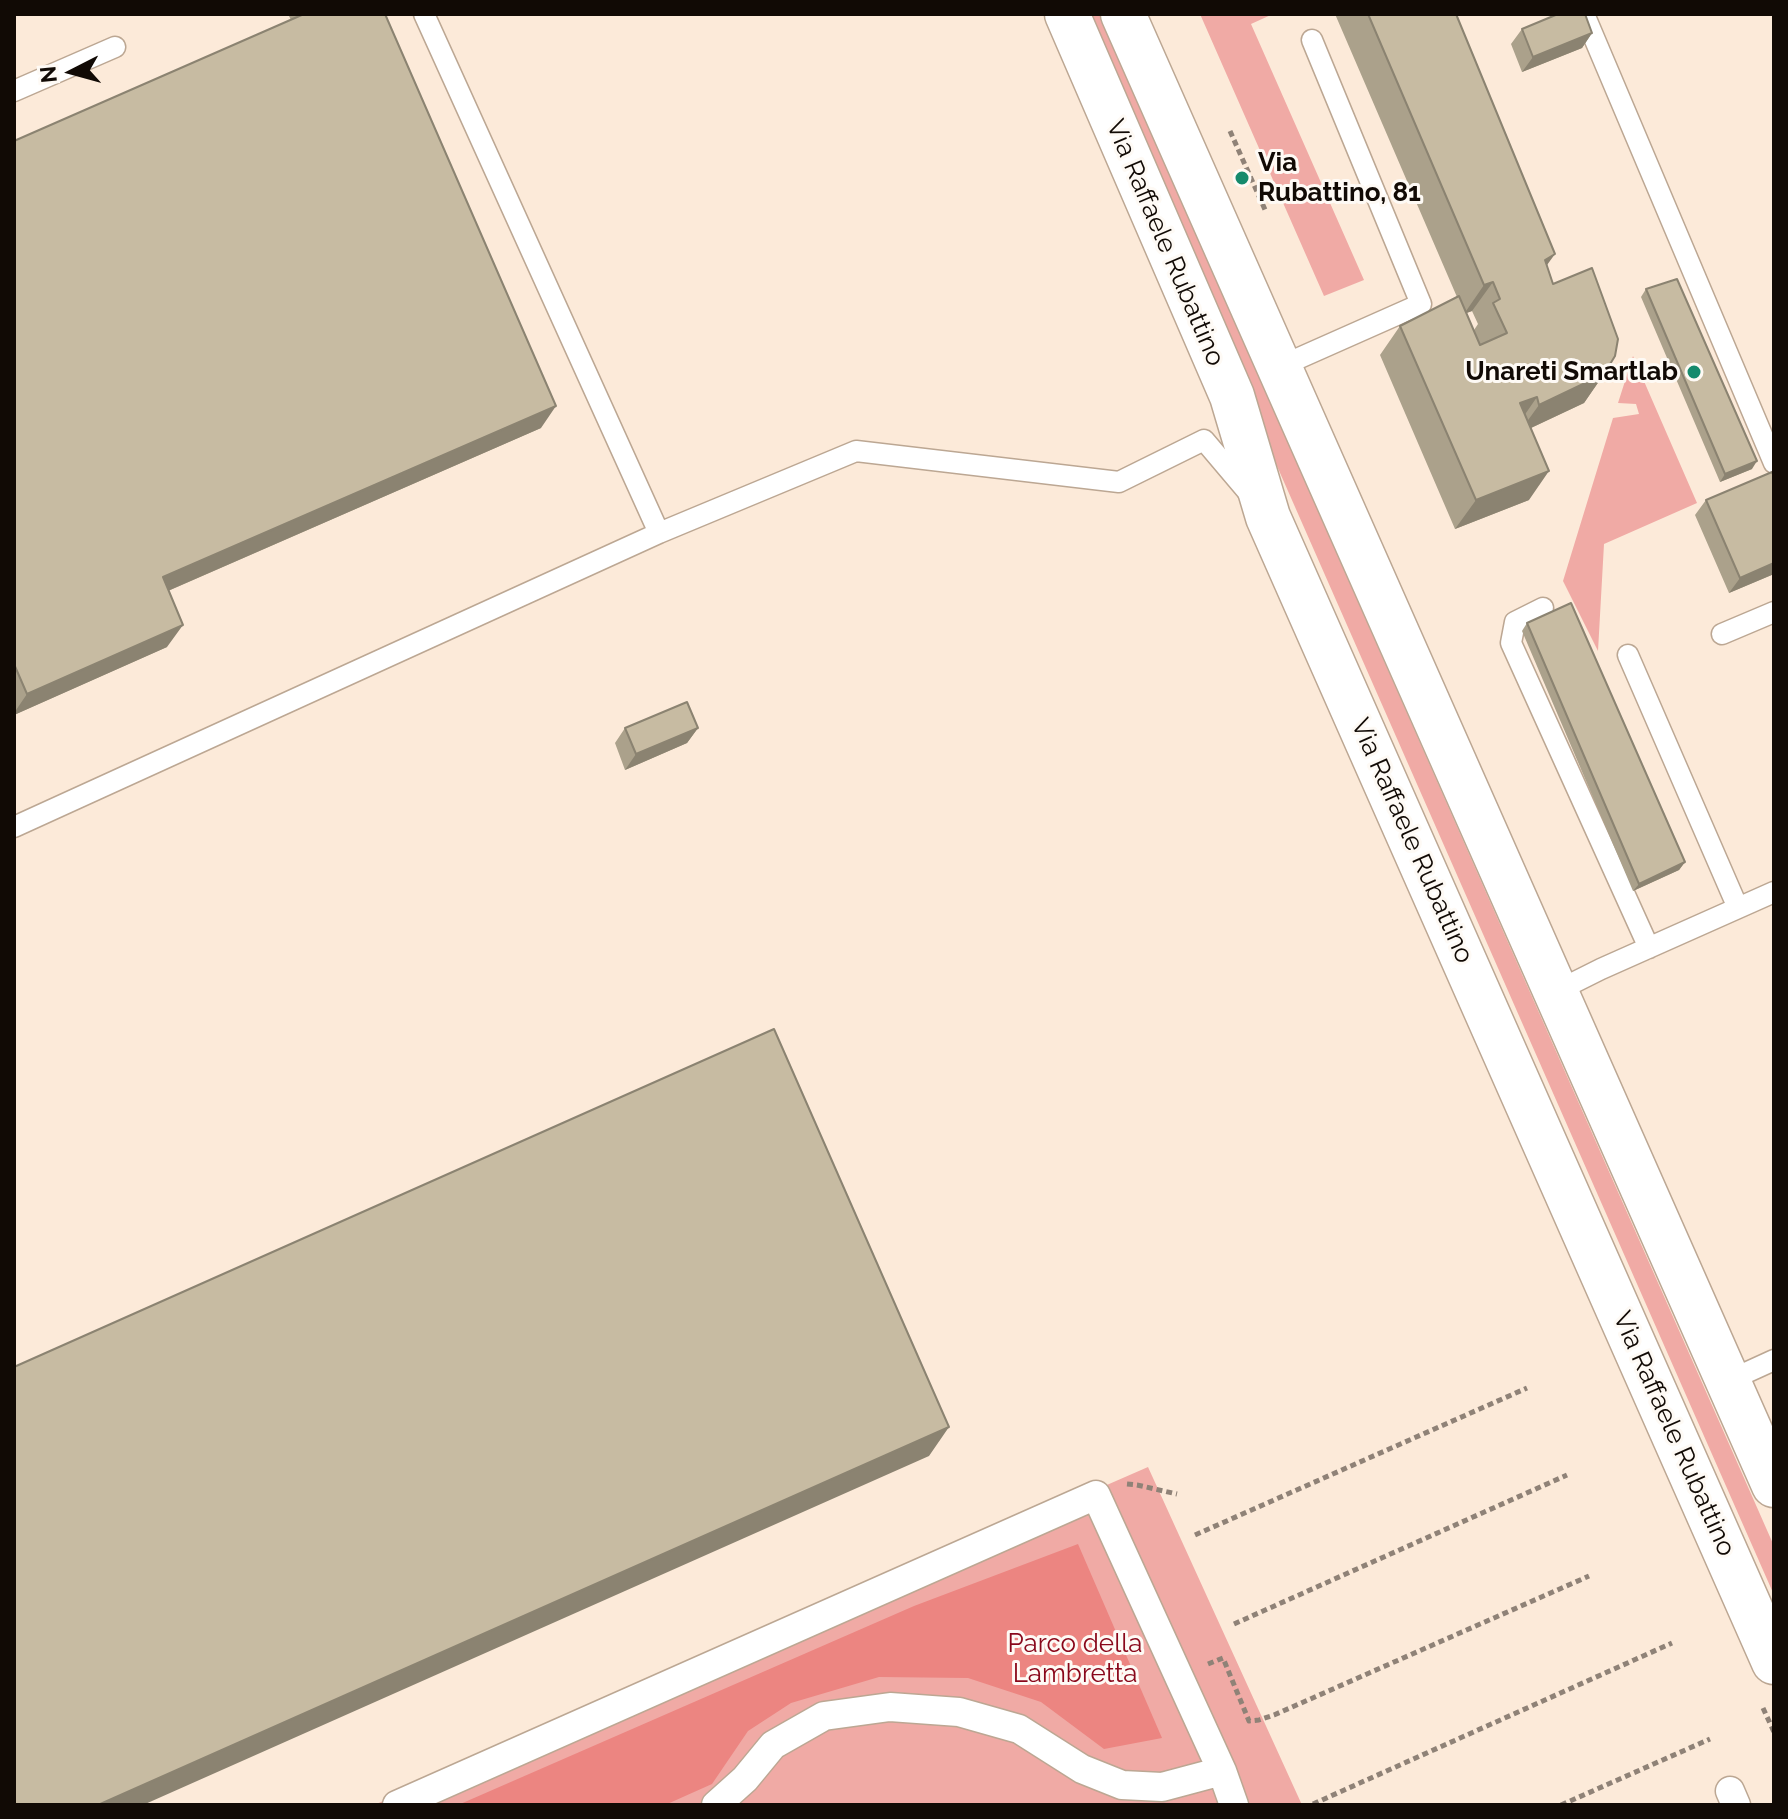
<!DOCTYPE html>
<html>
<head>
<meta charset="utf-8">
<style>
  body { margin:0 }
  #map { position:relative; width:1788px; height:1819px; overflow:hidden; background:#fcead9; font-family:Raleway,sans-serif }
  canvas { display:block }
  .frame { position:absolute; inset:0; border:16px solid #110a05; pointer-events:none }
  .north { position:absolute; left:32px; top:32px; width:80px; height:80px; -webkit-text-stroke:6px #fefaf5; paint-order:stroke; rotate:264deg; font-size:22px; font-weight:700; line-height:32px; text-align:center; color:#110a05 }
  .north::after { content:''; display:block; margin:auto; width:28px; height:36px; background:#110a05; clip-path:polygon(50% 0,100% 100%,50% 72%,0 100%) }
</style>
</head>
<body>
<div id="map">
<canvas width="1788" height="1819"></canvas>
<div class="frame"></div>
<div class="north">N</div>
</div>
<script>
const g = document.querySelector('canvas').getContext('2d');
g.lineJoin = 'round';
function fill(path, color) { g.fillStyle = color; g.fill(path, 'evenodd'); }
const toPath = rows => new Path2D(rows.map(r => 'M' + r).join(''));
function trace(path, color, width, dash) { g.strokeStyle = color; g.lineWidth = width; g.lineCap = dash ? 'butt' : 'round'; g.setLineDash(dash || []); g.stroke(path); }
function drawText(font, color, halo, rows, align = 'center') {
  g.font = font + ' Raleway,sans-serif'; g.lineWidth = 6; g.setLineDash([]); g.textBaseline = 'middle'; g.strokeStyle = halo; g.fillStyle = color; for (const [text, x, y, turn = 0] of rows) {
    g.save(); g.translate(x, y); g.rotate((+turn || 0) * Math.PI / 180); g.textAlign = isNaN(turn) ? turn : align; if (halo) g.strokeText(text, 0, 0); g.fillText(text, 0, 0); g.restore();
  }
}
const green = toPath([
  [1078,14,1099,14,1774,1546,1774,1595],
  [1200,14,1273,14,1251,24,1364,280,1324,296],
  [1633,356,1697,503,1604,544,1598,651,1563,581,1613,418,1639,414,1636,404,1618,403],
  [1148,1467,1302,1805,374,1805]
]);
const forest = toPath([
  [1078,1544,1162,1738,1104,1749,1041,1702,968,1678,879,1677,791,1703,748,1731,712,1784,665,1805,458,1805,914,1606]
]);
const path = toPath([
  [1230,131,1266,212],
  [1127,1484,1137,1485,1177,1494],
  [1195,1535,1527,1388],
  [1234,1624,1567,1475],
  [1208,1664,1223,1658,1249,1721,1259,1720,1274,1715,1589,1576],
  [1763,1708,1774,1732],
  [1313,1804,1672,1643],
  [1561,1805,1710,1739]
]);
const service = toPath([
  [424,14,659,533],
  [1584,14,1774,463],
  [14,91,115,47],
  [1279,367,1421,304,1312,40],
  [1543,608,1515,622,1511,643,1649,948],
  [1722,634,1774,612],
  [1628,655,1738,908],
  [14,827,659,533,856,451,1119,482,1204,440,1248,492],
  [1555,992,1601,969,1774,892],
  [1728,1381,1774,1360]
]);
const pedestrian = toPath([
  [1730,1791,1736,1805],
  [397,1805,1096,1495,1222,1771,1234,1805],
  [716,1805,745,1779,773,1745,824,1716,890,1707,959,1712,1019,1729,1082,1769,1122,1785,1162,1787,1222,1771]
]);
const tertiary = toPath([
  [1067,14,1232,396,1268,517,1774,1662],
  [1123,14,1774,1485]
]);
const wall = toPath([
  [288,14,385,14,541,428,168,591,167,647,14,715,14,141,291,20],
  [1335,14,1456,14,1553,284,1604,374,1584,403,1531,428,1529,500,1455,529,1380,355,1400,326,1457,297],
  [1472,311,1478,324,1474,330,1466,313],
  [1522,29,1592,33,1582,48,1522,72,1511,44],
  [1646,289,1752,469,1720,482,1641,297],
  [1774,477,1774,574,1729,593,1695,515,1706,500],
  [1527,623,1685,862,1679,870,1633,891,1522,631],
  [625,728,698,728,687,743,625,770,615,743]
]);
const shadedWall = toPath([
  [1592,33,1582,48,1522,72,1533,57],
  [1555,254,1534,283,1545,260],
  [1493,282,1472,311,1464,314,1484,285],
  [1604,374,1584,403,1518,434,1539,405],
  [1537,397,1517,426,1520,403],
  [556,406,541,428,147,600,163,577],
  [1757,461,1752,469,1720,482,1725,474],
  [1549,471,1529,500,1455,529,1476,500],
  [1774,563,1774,574,1729,593,1740,578],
  [183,625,167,647,14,715,14,713,27,694],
  [698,728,687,743,625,770,636,754],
  [1685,862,1679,870,1633,891,1639,884],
  [949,1427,929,1456,143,1805,98,1805]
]);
const building = toPath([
  [304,14,385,14,556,406,163,577,183,625,27,694,14,664,14,141,304,14],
  [1368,14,1456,14,1555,254,1545,260,1553,284,1592,268,1618,339,1615,356,1604,374,1539,405,1537,397,1520,403,1549,471,1476,500,1400,326,1459,296,1480,345,1507,333,1493,303,1500,299,1493,282,1484,285,1368,14],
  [1558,14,1585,14,1592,33,1533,57,1522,29,1558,14],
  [1677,279,1757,461,1725,474,1646,289,1677,279],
  [1772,472,1774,477,1774,563,1740,578,1706,500,1772,472],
  [1571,603,1685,862,1639,884,1527,623,1571,603],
  [687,702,698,728,636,754,625,728,687,702],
  [774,1029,949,1427,98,1805,14,1805,14,1367,774,1029]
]);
const markers = [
  [1242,178,8,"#158a6c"],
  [1694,372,8,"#158a6c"]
];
const poiNames = [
  ["Via",1258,163],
  ["Rubattino, 81",1258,193],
  ["Unareti Smartlab",1678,372,"right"]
];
const streetNames = [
  ["Via Raffaele Rubattino",1165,243,67],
  ["Via Raffaele Rubattino",1412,841,66],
  ["Via Raffaele Rubattino",1674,1434,66]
];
const parkNames = [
  ["Parco della",1075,1644],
  ["Lambretta",1075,1674]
];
fill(green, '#f0aaa5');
fill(forest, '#ec8581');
trace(service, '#bca793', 23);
trace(pedestrian, '#bca793', 31);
trace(tertiary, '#bca793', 47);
trace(path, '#8f8277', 5, [6, 4]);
trace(service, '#fff', 20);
trace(pedestrian, '#fff', 28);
trace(tertiary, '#fff', 44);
fill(wall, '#aba18b');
fill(shadedWall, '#8b8371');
fill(building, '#c7bba2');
trace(building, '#8b8371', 2);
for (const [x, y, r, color] of markers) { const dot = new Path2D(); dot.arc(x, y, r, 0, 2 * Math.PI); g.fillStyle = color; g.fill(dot); trace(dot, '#fefaf5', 3); }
drawText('bold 26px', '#110a05', '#fefaf5', poiNames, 'left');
drawText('26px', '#110a05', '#fefaf5', streetNames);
drawText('26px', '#89071a', '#fefaf5', parkNames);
</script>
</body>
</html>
